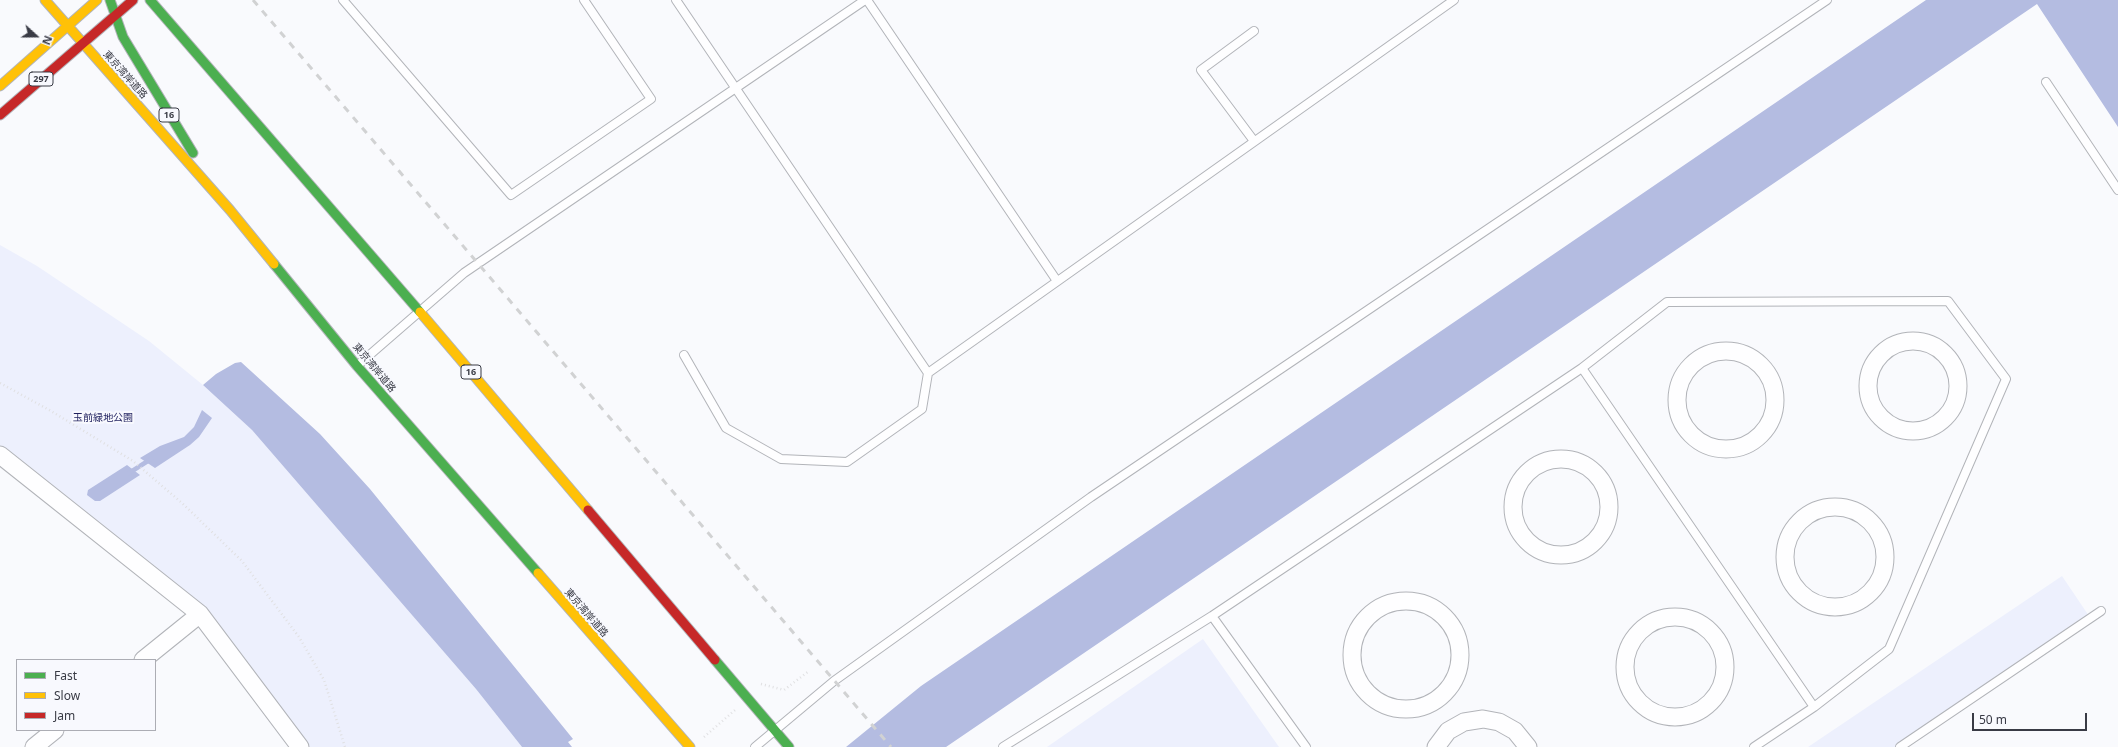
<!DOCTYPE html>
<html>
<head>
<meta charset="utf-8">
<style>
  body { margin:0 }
  #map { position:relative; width:2118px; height:747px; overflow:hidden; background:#f9fafd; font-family:"Noto Sans",sans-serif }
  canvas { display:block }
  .legend { position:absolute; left:16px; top:659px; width:140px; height:72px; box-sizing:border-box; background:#f8f9fe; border:1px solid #acadb4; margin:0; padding:5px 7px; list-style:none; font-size:12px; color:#393b45 }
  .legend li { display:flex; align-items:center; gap:8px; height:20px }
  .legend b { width:20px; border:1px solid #acadb4 }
  .north { position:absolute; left:16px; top:16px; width:40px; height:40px; -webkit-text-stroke:3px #f8f9fe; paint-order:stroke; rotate:111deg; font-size:11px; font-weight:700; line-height:16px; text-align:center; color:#393b45 }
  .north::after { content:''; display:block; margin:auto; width:14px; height:18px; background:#393b45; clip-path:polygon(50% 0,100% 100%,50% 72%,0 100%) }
  .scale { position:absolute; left:1972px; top:713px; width:115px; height:18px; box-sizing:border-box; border:2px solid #393b45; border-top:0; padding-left:5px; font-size:12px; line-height:14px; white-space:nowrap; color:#393b45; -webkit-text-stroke:3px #f8f9fe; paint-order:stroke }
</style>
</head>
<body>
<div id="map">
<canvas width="2118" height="747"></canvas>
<ul class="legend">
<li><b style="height:5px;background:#4caf50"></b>Fast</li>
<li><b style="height:5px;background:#ffc107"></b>Slow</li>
<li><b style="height:5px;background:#c62828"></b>Jam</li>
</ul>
<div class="north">N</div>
<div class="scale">50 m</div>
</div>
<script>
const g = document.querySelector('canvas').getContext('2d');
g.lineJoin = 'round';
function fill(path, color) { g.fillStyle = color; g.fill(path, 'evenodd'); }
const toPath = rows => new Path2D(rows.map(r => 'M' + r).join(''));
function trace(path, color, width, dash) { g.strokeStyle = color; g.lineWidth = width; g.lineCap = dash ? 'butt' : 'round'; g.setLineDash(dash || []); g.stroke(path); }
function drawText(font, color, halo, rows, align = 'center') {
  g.font = font + ' "Noto Sans","Noto Sans JP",sans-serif'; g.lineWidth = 4; g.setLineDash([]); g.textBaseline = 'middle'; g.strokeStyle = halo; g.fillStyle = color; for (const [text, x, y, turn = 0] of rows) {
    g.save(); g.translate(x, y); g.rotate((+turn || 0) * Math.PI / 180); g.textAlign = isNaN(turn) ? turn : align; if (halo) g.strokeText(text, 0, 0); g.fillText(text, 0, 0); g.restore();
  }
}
const green = toPath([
  [0,245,37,266,149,341,203,385,252,430,476,689,522,747,306,747,204,611,0,449],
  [2062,576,2089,616,1897,747,1808,747],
  [1203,639,1279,747,1047,747]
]);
const water = toPath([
  [1926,0,2118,0,2118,127,2037,4,946,747,846,747,921,686],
  [241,362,320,434,370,489,573,739,568,742,572,747,522,747,476,689,252,430,203,385,216,374,235,363],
  [202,410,212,418,199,437,190,445,155,468,140,458,160,446,184,437,194,427],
  [127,465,140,475,100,501,95,501,87,495,88,490]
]);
const stream = toPath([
  [129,473,151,459]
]);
const path = toPath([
  [0,383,51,411,133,461,182,503,242,561,299,637,324,680,345,747],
  [761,684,784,690,809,671],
  [704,737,735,710]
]);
const lane = toPath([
  [343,0,511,195,651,99,584,0],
  [676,0,928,373,1454,0],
  [867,0,1057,281],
  [2046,82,2118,190],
  [1254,141,1201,70,1254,31],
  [684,355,726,428,781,459,847,462,922,409,928,373],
  [358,365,464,273,865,0],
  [1582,368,1814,707],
  [1212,616,1306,747],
  [755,747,834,681,1091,497,1827,0],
  [1003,747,1212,616,1582,368,1667,302,1948,301,2006,379,1889,649,1814,707,1754,747],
  [1900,747,2101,611]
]);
const street = toPath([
  '1868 386a45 45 0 1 1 90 0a45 45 0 1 1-90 0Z',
  '1677 400a49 49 0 1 1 98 0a49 49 0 1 1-98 0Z',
  [0,455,200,614,300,747],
  '1513 507a48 48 0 1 1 96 0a48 48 0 1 1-96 0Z',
  '1785 557a50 50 0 1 1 100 0a50 50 0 1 1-100 0Z',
  '1352 655a54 54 0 1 1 108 0a54 54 0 1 1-108 0Z',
  '1625 667a50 50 0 1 1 100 0a50 50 0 1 1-100 0Z',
  [143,660,200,614],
  [34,747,55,730],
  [1436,747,1448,731,1464,722,1483,719,1499,722,1515,731,1528,747]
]);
const fast = toPath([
  [110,0,123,37,193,153],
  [150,0,420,312],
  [274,264,357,366,538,573],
  [715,660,789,747]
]);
const slow = toPath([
  [45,0,230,210,274,264],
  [0,86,97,0],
  [420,312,588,510],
  [538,573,690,747]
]);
const jam = toPath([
  [0,115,133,0],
  [588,510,715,660]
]);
const rail = toPath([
  [253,0,891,747]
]);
const shields = [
  [41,79,24],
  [169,115,20],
  [471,372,20]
];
const shieldNames = [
  ["297",41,79],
  ["16",169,115],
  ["16",471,372]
];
const streetNames = [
  ["東京湾岸道路",125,75,48],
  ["東京湾岸道路",374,368,50],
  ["東京湾岸道路",586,613,49]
];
const parkNames = [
  ["玉前緑地公園",103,418]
];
fill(green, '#edf0fd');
fill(water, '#b4bce1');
trace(stream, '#b4bce1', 4.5);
trace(lane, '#b2b4b9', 10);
trace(street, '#b2b4b9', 19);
trace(fast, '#b2b4b9', 11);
trace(slow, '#b2b4b9', 11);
trace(jam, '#b2b4b9', 11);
trace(path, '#e0e0e2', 2.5, [1, 3]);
trace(lane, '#fefeff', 8);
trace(street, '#fefeff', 17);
trace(fast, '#4caf50', 9);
trace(slow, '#ffc107', 9);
trace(jam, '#c62828', 9);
trace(rail, '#d1d2d3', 3, [7, 7]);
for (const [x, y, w] of shields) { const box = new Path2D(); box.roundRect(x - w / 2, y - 7, w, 14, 3); g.fillStyle = '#f8f9fe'; g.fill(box); trace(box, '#393b45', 1); }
drawText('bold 9px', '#393b45', null, shieldNames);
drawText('10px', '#393b45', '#f8f9fe', streetNames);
drawText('10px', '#1f205e', '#f8f9fe', parkNames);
</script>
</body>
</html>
